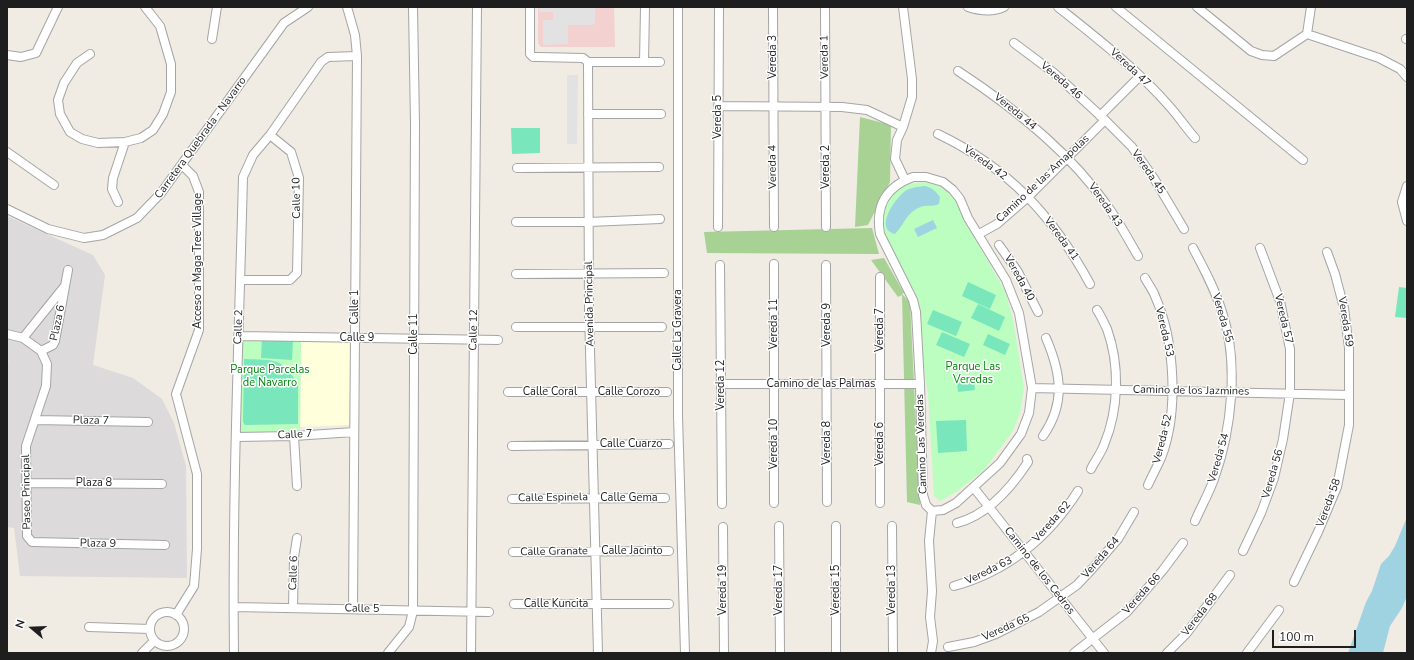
<!DOCTYPE html>
<html>
<head>
<meta charset="utf-8">
<style>
	body { margin:0 }
	#map { position:relative; width:1414px; height:660px; overflow:hidden; background:#f0ebe3; font-family:"Nunito Sans",sans-serif }
	canvas { display:block }
	.frame { position:absolute; inset:0; border:8px solid #1e1e1e; pointer-events:none }
	.north { position:absolute; left:12px; top:608px; width:40px; height:40px; -webkit-text-stroke:3px #fff; paint-order:stroke; rotate:289deg; font-size:11px; font-weight:700; line-height:16px; text-align:center; color:#1e1e1e }
	.north::after { content:''; display:block; margin:auto; width:14px; height:18px; background:#1e1e1e; clip-path:polygon(50% 0,100% 100%,50% 72%,0 100%) }
	.scale { position:absolute; left:1272px; top:630px; width:84px; height:18px; box-sizing:border-box; border:2px solid #1e1e1e; border-top:0; padding-left:5px; font-size:12px; line-height:14px; white-space:nowrap; color:#1e1e1e; -webkit-text-stroke:3px #fff; paint-order:stroke }
</style>
</head>
<body>
<div id="map">
<canvas width="1414" height="660"></canvas>
<div class="frame"></div>
<div class="north">N</div>
<div class="scale">100 m</div>
</div>
<script>
const ctx = document.querySelector('canvas').getContext('2d');
ctx.lineJoin = 'round';
function paint(path, color) { ctx.fillStyle = color; ctx.fill(path, 'evenodd'); }
function stroke(path, color, width, dash) { ctx.strokeStyle = color; ctx.lineWidth = width; ctx.lineCap = dash ? 'butt' : 'round'; ctx.setLineDash(dash || []); ctx.stroke(path); }
function write(font, color, halo, rows, align = 'center') {
  ctx.font = font + ' "Nunito Sans",sans-serif'; ctx.lineWidth = 3; ctx.setLineDash([]); ctx.textBaseline = 'middle'; ctx.strokeStyle = halo; ctx.fillStyle = color; for (const [text, x, y, turn = 0] of rows) {
    ctx.save(); ctx.translate(x, y); ctx.rotate((+turn || 0) * Math.PI / 180); ctx.textAlign = isNaN(turn) ? turn : align; if (halo) ctx.strokeText(text, 0, 0); ctx.fillText(text, 0, 0); ctx.restore();
  }
}
const residential = new Path2D(`
	M7,216L93,255L105,275L93,365L133,378L162,399L174,423L186,466L187,578L20,576L14,528L7,527V364L9,361L7,360Z`);
const commercial = new Path2D(`
	M538,7H614L615,47H541L538,43Z`);
const education = new Path2D(`
	M301,342H351L349,425L300,427Z`);
const forest = new Path2D(`
	M860,117L891,125L890,182L868,225L855,227Z
	M872,228L879,254L707,253L704,232Z
	M884,258L904,293L902,294L910,302L920,505L907,502L902,295L898,297L871,260Z`);
const park = new Path2D(`
	M925,182L939,186L952,196L958,202L969,228L1005,291L1013,319L1024,388L1020,413L1013,431L984,470L956,492L940,501L934,496L928,393C924,373 923,353 922,332C921,324 921,316 920,308C914,273 866,237 887,202C897,186 907,184 925,182Z
	M243,340H301L300,432L240,434L238,431L242,341Z`);
const pitch = new Path2D(`
	M511,128H540V153L512,154Z
	M968,282L996,295L990,309L962,296Z
	M1399,287L1407,288V318L1395,317Z
	M978,304L1005,317L999,331L971,318Z
	M933,310L962,322L956,336L927,324Z
	M942,332L970,344L964,357L936,345Z
	M988,334L1010,344L1005,355L983,345Z
	M262,340L293,341L292,360L261,358Z
	M244,359C255,360 271,358 281,364C288,369 293,377 298,383V424L245,425L243,422Z
	M974,380L975,390L958,392L957,382Z
	M966,420L967,451L938,453L936,421Z`);
const parking = new Path2D(`
	M539,7H595V22L593,25H568V44L543,45V20H553V12H539Z
	M567,75H578L577,144H567Z`);
const water = new Path2D(`
	M925,186C932,188 936,191 940,197L939,204C931,207 929,205 924,206C907,210 905,224 895,234C874,229 894,200 904,192C910,187 918,187 925,186Z
	M933,220L937,228L918,237L914,229Z
	M1407,517V596L1402,608L1390,626L1383,653H1348L1366,602L1372,591L1381,564L1389,556L1395,546Z`);
const minor = new Path2D(`
	M347,7L355,35L357,56L353,609
	M530,7V54L533,57H538L583,58L588,62L589,312L598,653
	M678,7V416L685,653
	M773,7L774,227
	M825,7L826,227
	M903,7L912,79V97L903,127L897,140L895,159L905,180
	M968,7C980,11 992,13 1004,7
	M1058,7C1097,38 1137,69 1170,107C1179,117 1186,128 1195,138
	M1116,7L1303,160
	M1197,7L1251,51L1262,55L1274,56L1307,34
	M1307,34L1379,58L1400,69L1407,77
	M1307,34L1311,7
	M212,39L217,7
	M1406,39H1407
	M1014,43L1054,73L1105,120L1132,147L1155,180L1184,229
	M90,54L77,63L64,83L58,100L60,114L70,132L82,139L98,143L125,142L141,138L153,130L163,114L171,92V64L160,26L145,7
	M7,55L21,57L36,53L58,7
	M588,62H660
	M644,62L645,7
	M958,71C1013,107 1068,150 1106,204C1118,220 1128,239 1138,256
	M718,106L842,107L867,110L903,127
	M588,114H661
	M1100,116L1140,76
	M938,134C1009,168 1053,216 1090,284
	M7,152L54,185
	M517,168L659,167
	M913,177H926L943,182L953,190L960,199L968,218L1006,280L1019,313L1032,388L1029,413L1021,434L1000,463L956,503L943,510L932,511L926,505L923,495L920,384L916,312L913,300L880,234C875,205 886,187 913,177Z
	M1407,186L1402,202L1407,221
	M118,202L112,189L113,178L125,142
	M7,209L48,229L84,238L103,235L137,218L161,193L284,23L308,7
	M516,222H589L660,219
	M718,227L719,7
	M979,234L997,224L1028,197L1105,120
	M999,245L1018,272L1038,312
	M1193,248C1204,269 1215,289 1222,312C1239,361 1232,430 1214,479C1209,493 1201,507 1195,521
	M774,264V503
	M720,265L722,504
	M826,265L827,502
	M516,274L664,273
	M1145,278C1148,284 1153,290 1155,296C1175,341 1179,412 1161,458C1157,467 1152,476 1148,485
	M240,280H290L297,273L299,178L291,152L270,135
	M516,327H662
	M7,334L23,338L41,351L47,364L46,386L26,446L27,536L32,542L165,545
	M239,336L498,340
	M23,338L64,287
	M41,351L53,345L55,341L68,270
	M721,384H920
	M1032,388L1349,395
	M508,392H667
	M35,420L148,422
	M294,436L297,486
	M1043,436C1066,403 1061,373 1046,338
	M236,437L294,436L354,432
	M512,446L669,444
	M1091,469C1095,461 1101,453 1104,445C1119,409 1120,365 1107,329C1104,323 1101,316 1097,310
	M26,483L162,484
	M974,488L1104,653
	M512,499L665,498
	M880,503V277
	M957,523C988,515 1011,488 1028,462L1027,459
	M779,526L780,653
	M836,526V653
	M892,526L893,653
	M723,527L724,653
	M1243,551L1261,513L1274,478L1283,439L1290,393V349L1280,301L1260,248
	M513,552L669,551
	M1294,582L1318,532L1337,487L1349,425V348L1344,308L1335,274L1327,252
	M954,586C1008,571 1048,538 1078,491
	M514,604H669
	M234,607L489,612
	M293,608L294,557L297,538
	M150 629a17 17 0 1 1 34 0a17 17 0 1 1-34 0Z
	M176,615L194,586L197,549V474L176,394L199,330V192L193,176L182,165
	M89,627L150,629
	M948,647L974,642L996,634L1039,612L1077,585L1092,569L1118,539L1134,512
	M142,653L154,641
	M234,653C232,494 239,336 243,177L253,155L270,135L321,62L328,57L357,56
	M388,653L409,627L413,611L415,124L413,7
	M471,653L477,7
	M931,653L933,641L930,617L932,591L929,541L932,511
	M1074,653L1127,612L1163,570L1183,543
	M1167,653L1186,634L1230,575
	M1247,653L1279,610`);
const streetNames = [
	["Vereda 3",773,57,-90],
	["Vereda 1",825,57,-91],
	["Vereda 47",1130,68,43],
	["Vereda 46",1061,81,41],
	["Vereda 44",1015,112,39],
	["Vereda 5",718,117,-90],
	["Carretera Quebrada - Navarro",201,138,-54],
	["Vereda 42",985,163,36],
	["Vereda 4",773,167,-91],
	["Vereda 2",826,167,-90],
	["Vereda 45",1148,172,56],
	["Camino de las Amapolas",1043,179,-43],
	["Calle 10",297,198,-91],
	["Vereda 43",1105,205,55],
	["Vereda 41",1061,239,54],
	["Acceso a Maga Tree Village",198,261,-90],
	["Vereda 40",1019,278,61],
	["Avenida Principal",590,304,-91],
	["Calle 1",355,307,-90],
	["Vereda 55",1222,318,74],
	["Vereda 57",1283,319,77],
	["Vereda 59",1345,322,81],
	["Plaza 6",58,323,-78],
	["Vereda 11",774,324,-90],
	["Vereda 9",827,325,-90],
	["Calle 2",239,327,-88],
	["Calle 12",474,330,-89],
	["Calle La Gravera",678,330,-90],
	["Vereda 7",880,330,-90],
	["Vereda 53",1164,332,77],
	["Calle 11",414,334,-90],
	["Calle 9",357,338],
	["Camino de las Palmas",821,384],
	["Vereda 12",721,385,-90],
	["Camino de los Jazmines",1191,391,1],
	["Calle Coral",550,392],
	["Calle Corozo",629,392],
	["Plaza 7",91,421,1],
	["Calle 7",295,435,-3],
	["Vereda 52",1163,439,-76],
	["Vereda 8",827,443,-90],
	["Calle Cuarzo",631,444],
	["Vereda 10",774,444,-90],
	["Vereda 6",880,444,-90],
	["Camino Las Veredas",922,444,-92],
	["Vereda 54",1219,458,-74],
	["Vereda 56",1273,474,-74],
	["Plaza 8",94,483],
	["Paseo Principal",27,492,-91],
	["Calle Espinela",553,498,-1],
	["Calle Gema",629,498],
	["Vereda 58",1329,503,-70],
	["Vereda 62",1052,522,-48],
	["Plaza 9",98,544,1],
	["Calle Jacinto",632,551],
	["Calle Granate",554,552,-1],
	["Vereda 64",1101,558,-49],
	["Vereda 63",989,571,-26],
	["Camino de los Cedros",1039,571,52],
	["Calle 6",294,573,-88],
	["Vereda 19",723,590,-90],
	["Vereda 17",779,590,-90],
	["Vereda 15",836,590,-90],
	["Vereda 13",892,590,-90],
	["Vereda 66",1142,594,-48],
	["Calle Kuncita",556,604],
	["Calle 5",362,609,1],
	["Vereda 68",1200,615,-52],
	["Vereda 65",1006,628,-24]
];
const parkNames = [
	["Parque Las",973,367],
	["Veredas",973,380],
	["Parque Parcelas",270,370],
	["de Navarro",270,383]
];
paint(residential, '#dcdada');
paint(commercial, '#f2d1d0');
paint(education, '#ffffdc');
paint(forest, '#a7d294');
paint(park, '#bbfec0');
paint(pitch, '#79e6bb');
paint(parking, '#e2e2e2');
paint(water, '#9fd3e1');
stroke(minor, '#a5a5a5', 10);
stroke(minor, '#fff', 8);
write('11px', '#1e1e1e', '#fff', streetNames);
write('11px', '#02850c', '#fff', parkNames);
</script>
</body>
</html>
